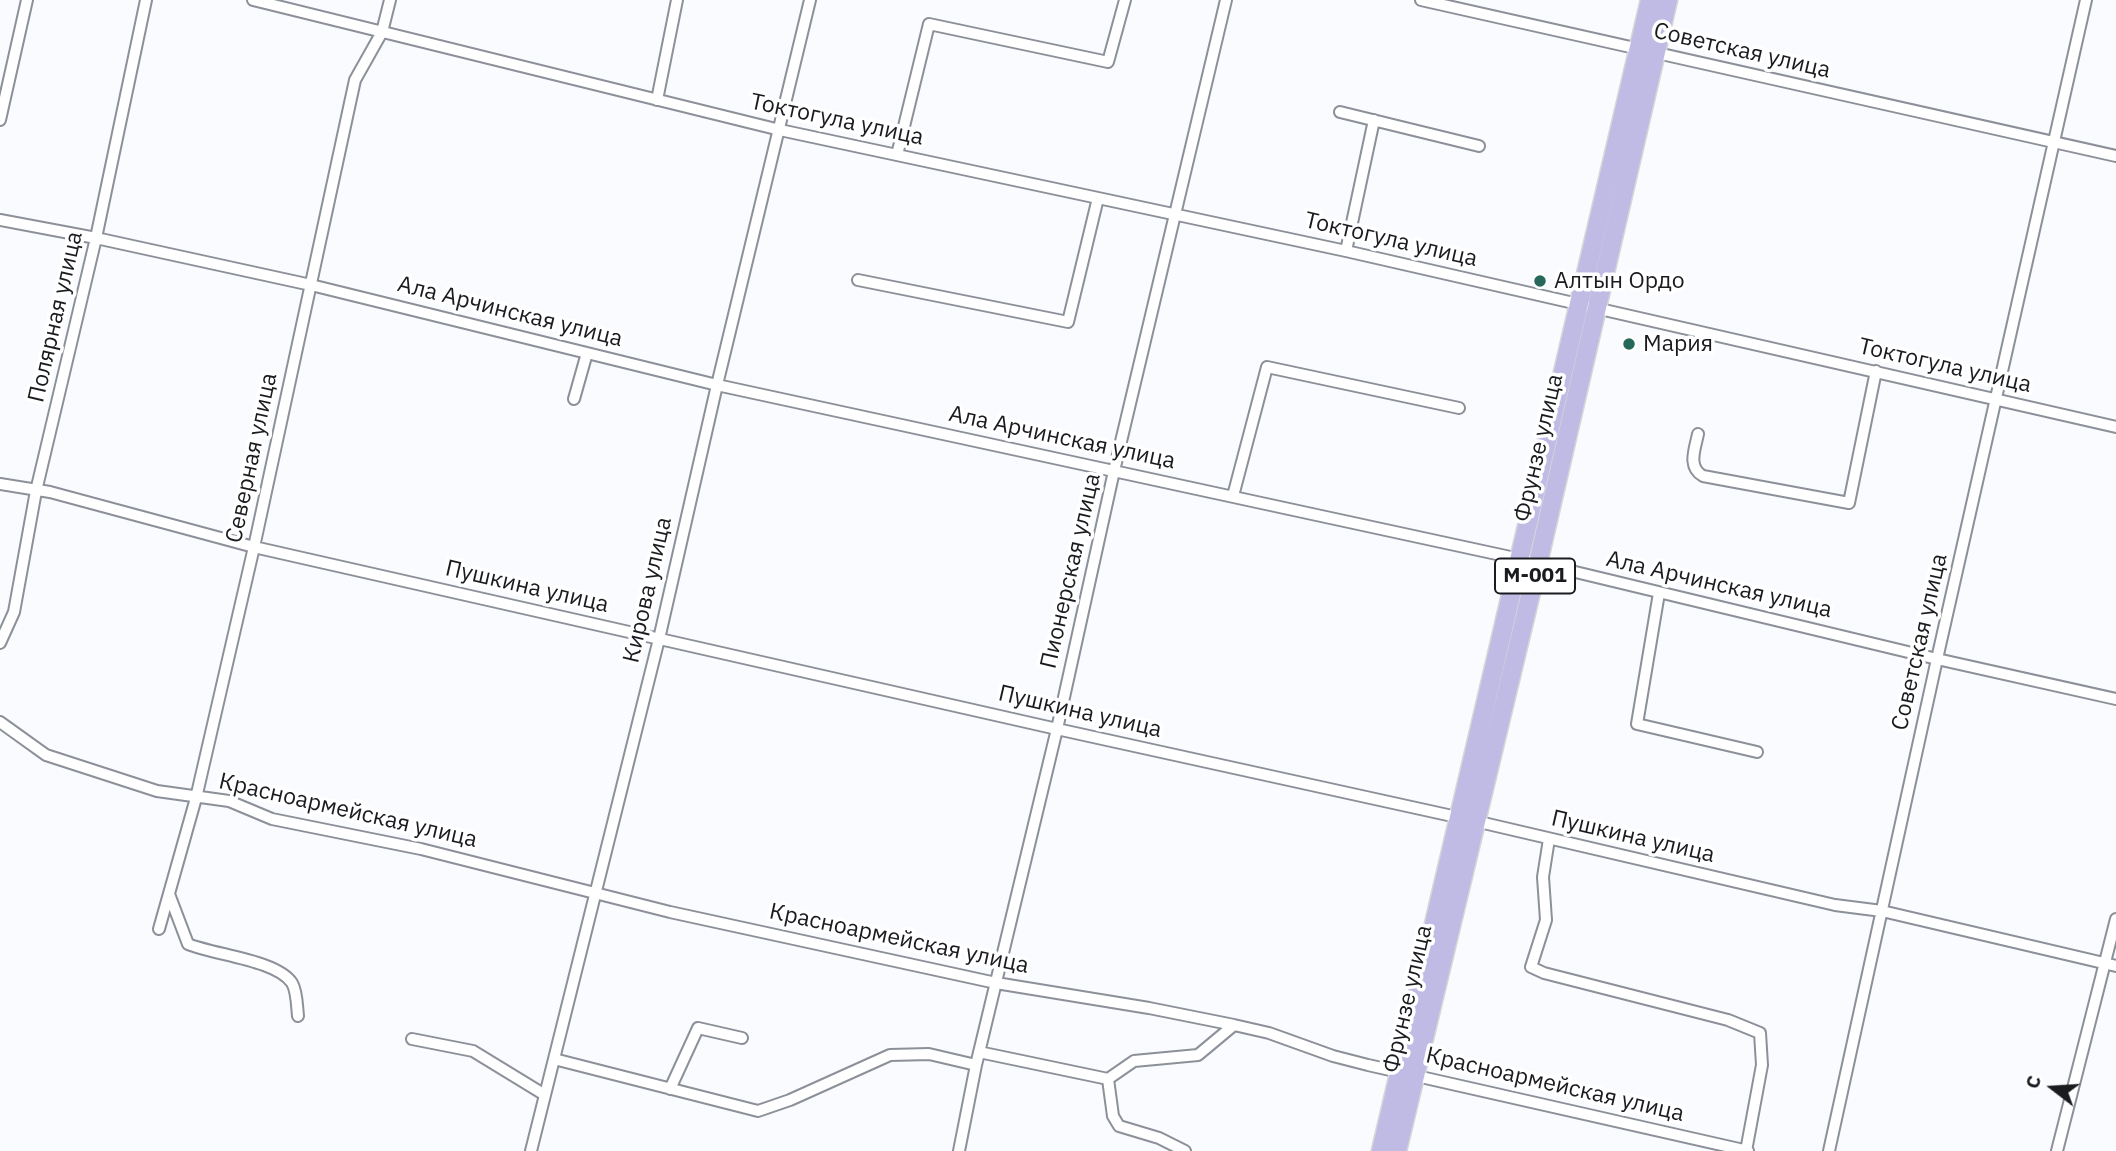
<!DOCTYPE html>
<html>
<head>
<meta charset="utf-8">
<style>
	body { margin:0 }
	#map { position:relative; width:2116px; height:1151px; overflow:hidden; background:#f9fbff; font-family:"IBM Plex Sans",sans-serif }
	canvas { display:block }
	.north { position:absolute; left:2018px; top:1053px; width:70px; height:70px; -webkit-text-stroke:5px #fff; paint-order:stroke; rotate:287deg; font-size:19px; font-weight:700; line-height:28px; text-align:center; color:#1a1b1f }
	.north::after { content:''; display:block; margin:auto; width:24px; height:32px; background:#1a1b1f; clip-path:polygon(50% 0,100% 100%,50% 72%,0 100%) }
</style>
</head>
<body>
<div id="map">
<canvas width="2116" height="1151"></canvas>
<div class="north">С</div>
</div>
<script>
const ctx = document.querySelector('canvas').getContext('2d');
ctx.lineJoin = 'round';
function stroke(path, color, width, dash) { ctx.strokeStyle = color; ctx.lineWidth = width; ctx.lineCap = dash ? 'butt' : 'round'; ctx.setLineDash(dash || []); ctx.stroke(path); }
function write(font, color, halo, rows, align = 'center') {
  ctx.font = font + ' "IBM Plex Sans",sans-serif'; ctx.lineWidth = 7; ctx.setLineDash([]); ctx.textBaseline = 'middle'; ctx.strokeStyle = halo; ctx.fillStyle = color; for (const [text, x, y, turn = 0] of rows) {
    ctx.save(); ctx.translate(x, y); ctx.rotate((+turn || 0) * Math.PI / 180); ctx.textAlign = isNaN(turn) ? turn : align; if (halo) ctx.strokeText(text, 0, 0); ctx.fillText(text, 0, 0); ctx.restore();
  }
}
const minor = new Path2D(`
	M253,0L780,130L1346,251L2116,427
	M1421,0L2116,156
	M657,100L677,0
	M1340,112L1479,146
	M0,120L27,0
	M897,155L929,24L1108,62L1125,0
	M0,220L96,238L311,285L717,385L1538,563L1937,659L2116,699
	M1346,251L1374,120
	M858,280L1068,322L1098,198
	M574,399L587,353
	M1698,434C1695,449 1687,467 1703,476L1849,503L1876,371
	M0,484L50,492L254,547L1057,729L1475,821L1835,905L1882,911L2116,966
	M1233,496L1267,367L1459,408
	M1659,593L1637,724L1757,752
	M0,643L14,612L36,491L96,238L146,0
	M0,722L46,755L157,791L229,801L272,819L421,849L670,912L996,983L1149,1008L1234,1025L1269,1033L1333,1056L1368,1065L1748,1151
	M1549,839L1543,877L1546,920L1531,967L1544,973L1728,1020L1760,1033L1762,1065L1746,1151
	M169,894L188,944C214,955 277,960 292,983C297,991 297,1007 298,1016
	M159,929L196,798L254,547L355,80L382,32L390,0
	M412,1039L473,1051L545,1095
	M979,1052L1108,1079L1134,1061L1198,1055L1234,1025
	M554,1059L758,1111L790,1100L890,1055L929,1054L976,1065
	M1108,1079L1113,1116L1119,1126L1159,1138L1185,1151
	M670,1089L698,1028L742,1038
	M531,1151L659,639L717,385L810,0
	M959,1151L976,1065L1057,729L1114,471L1226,0
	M1829,1151L1937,659L2086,0
	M2057,1151L2116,919`);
const primary = new Path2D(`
	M1381,1151L1650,0
	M1397,1151L1538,563L1668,0`);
const markers = [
	[1540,281,7,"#26695a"],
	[1629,344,7,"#26695a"]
];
const shields = [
	[1535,576,80]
];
const shieldNames = [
	["M-001",1535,576]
];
const streetNames = [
	["Советская улица",1742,51,13],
	["Токтогула улица",837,120,12],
	["Токтогула улица",1391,240,13],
	["Ала Арчинская улица",510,312,14],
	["Полярная улица",56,317,-77],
	["Токтогула улица",1945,366,13],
	["Ала Арчинская улица",1062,438,12],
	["Фрунзе улица",1539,448,-77],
	["Северная улица",252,458,-78],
	["Пионерская улица",1071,571,-77],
	["Ала Арчинская улица",1719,585,13],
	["Пушкина улица",527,587,13],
	["Кирова улица",648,590,-77],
	["Советская улица",1920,642,-77],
	["Пушкина улица",1080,712,13],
	["Красноармейская улица",348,811,13],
	["Пушкина улица",1633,837,13],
	["Красноармейская улица",899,939,12],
	["Фрунзе улица",1408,999,-77],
	["Красноармейская улица",1555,1085,13]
];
const poiNames = [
	["Алтын Ордо",1554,281],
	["Мария",1643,344]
];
stroke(minor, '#8c9099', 14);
stroke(primary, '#d6d6d7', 21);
stroke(minor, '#fff', 10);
stroke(primary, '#c0bbe5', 18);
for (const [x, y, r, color] of markers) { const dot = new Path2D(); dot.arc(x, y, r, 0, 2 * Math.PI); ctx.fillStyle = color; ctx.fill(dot); stroke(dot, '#fff', 2.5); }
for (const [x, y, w] of shields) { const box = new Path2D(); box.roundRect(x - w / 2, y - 17.5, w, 35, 5); ctx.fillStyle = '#fff'; ctx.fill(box); stroke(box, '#1a1b1f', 2); }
write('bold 21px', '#1a1b1f', null, shieldNames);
write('23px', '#1a1b1f', '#fff', streetNames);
write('23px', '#1a1b1f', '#fff', poiNames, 'left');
</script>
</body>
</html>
